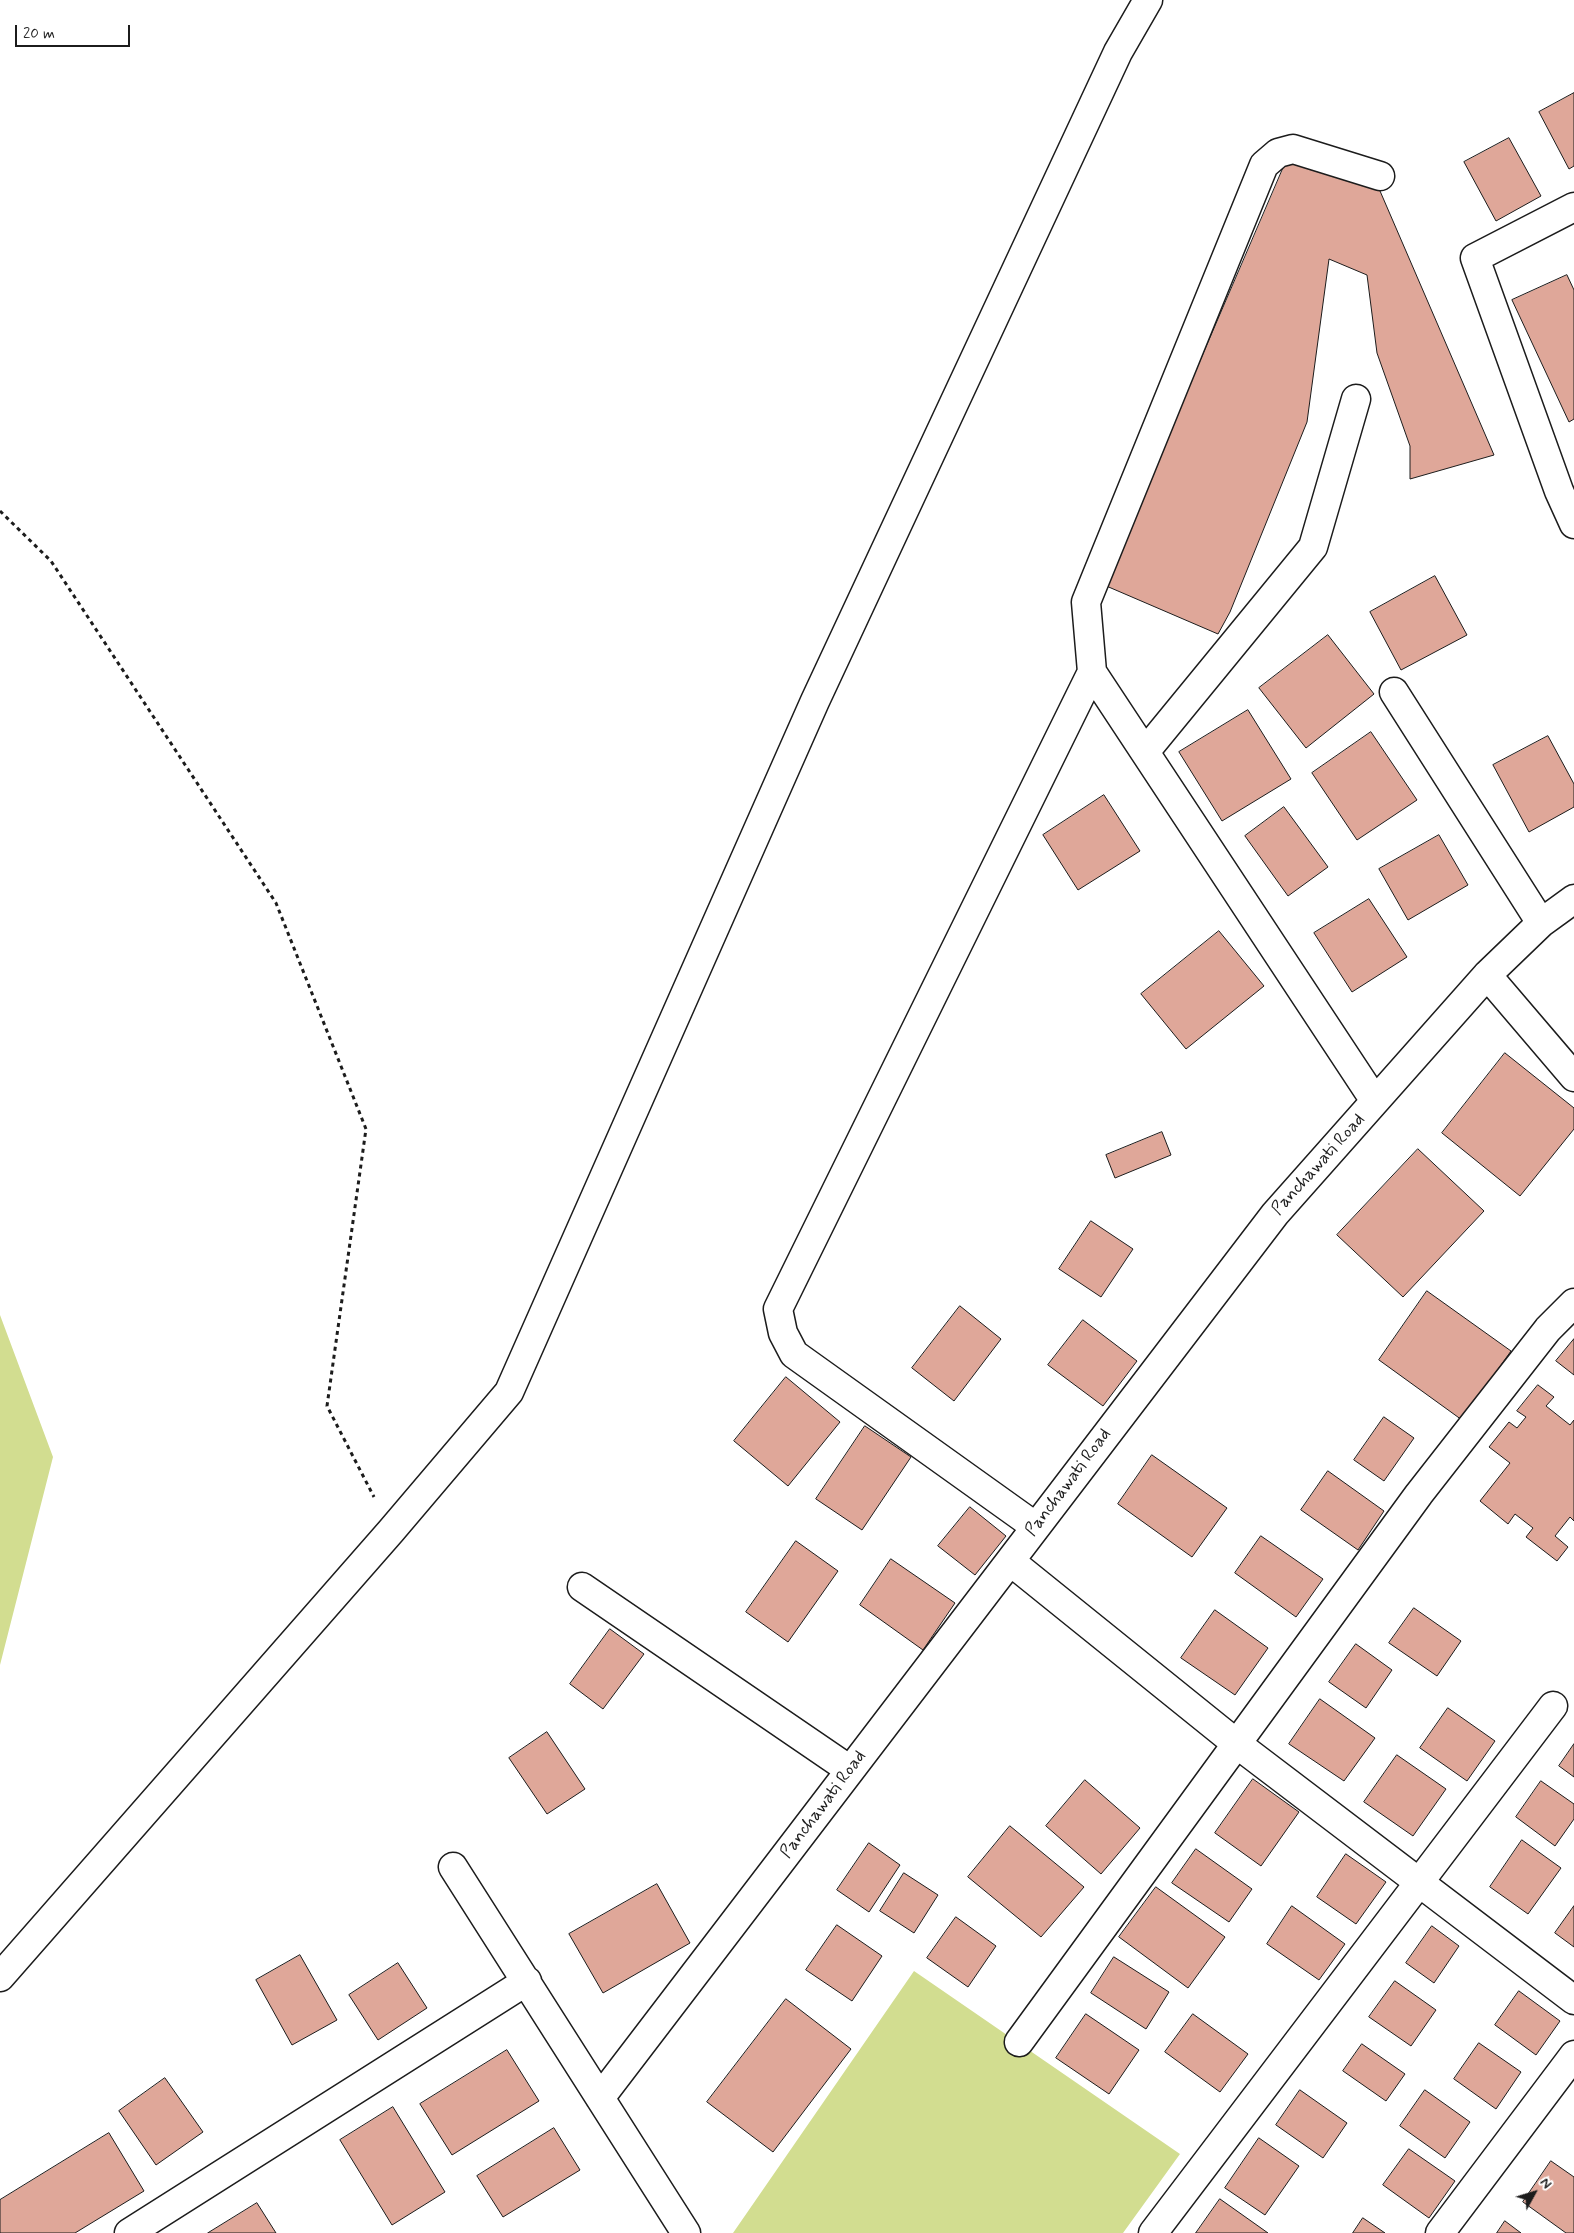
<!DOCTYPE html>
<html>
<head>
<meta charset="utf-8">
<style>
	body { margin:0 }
	#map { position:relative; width:1574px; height:2233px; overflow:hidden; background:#fff; font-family:Mynerve,sans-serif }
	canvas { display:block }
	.north { position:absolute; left:1509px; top:2168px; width:50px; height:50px; -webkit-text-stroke:4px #fff; paint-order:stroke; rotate:51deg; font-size:14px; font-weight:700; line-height:20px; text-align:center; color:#1c1c1c }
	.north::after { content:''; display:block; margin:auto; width:18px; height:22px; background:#1c1c1c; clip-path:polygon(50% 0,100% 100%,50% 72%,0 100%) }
	.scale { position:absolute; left:15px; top:25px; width:115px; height:22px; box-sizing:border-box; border:2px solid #1c1c1c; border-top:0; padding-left:6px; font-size:15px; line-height:18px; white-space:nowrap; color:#1c1c1c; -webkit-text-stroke:4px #fff; paint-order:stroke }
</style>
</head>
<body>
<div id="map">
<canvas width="1574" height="2233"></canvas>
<div class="north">N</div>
<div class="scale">20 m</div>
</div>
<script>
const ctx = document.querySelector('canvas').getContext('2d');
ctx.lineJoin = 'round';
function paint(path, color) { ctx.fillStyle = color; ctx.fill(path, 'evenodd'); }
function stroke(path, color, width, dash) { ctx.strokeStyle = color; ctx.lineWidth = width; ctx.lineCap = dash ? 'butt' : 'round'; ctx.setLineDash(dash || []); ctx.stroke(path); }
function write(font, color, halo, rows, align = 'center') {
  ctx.font = font + ' Mynerve,sans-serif'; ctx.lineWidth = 5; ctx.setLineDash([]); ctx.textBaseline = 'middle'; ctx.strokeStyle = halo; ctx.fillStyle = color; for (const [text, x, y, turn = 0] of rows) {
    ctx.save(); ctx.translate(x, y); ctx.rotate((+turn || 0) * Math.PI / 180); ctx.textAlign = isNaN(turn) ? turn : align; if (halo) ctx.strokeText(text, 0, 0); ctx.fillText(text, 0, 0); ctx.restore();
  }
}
const green = new Path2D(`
	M0,1315L53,1457L0,1665Z
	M914,1971L1180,2154L1123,2233H733Z`);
const building = new Path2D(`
	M1574,93V166L1569,169L1539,112Z
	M1509,138L1541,196L1496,221L1464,162Z
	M1288,157L1377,184L1494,455L1410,479V446L1377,353L1367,275L1329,259L1307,422L1230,612L1218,634L1104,585Z
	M1567,275L1574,290V419L1569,422L1512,300Z
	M1435,576L1467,635L1401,670L1370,612Z
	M1328,635L1374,694L1306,748L1259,688Z
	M1248,710L1291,779L1222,821L1179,752Z
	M1371,732L1417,800L1357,840L1312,773Z
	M1548,736L1574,784V807L1529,832L1493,765Z
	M1104,795L1140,851L1078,890L1043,835Z
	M1284,807L1328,867L1288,896L1245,836Z
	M1439,835L1468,885L1408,920L1379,869Z
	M1369,899L1407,957L1352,992L1314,933Z
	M1219,931L1264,986L1186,1049L1141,994Z
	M1505,1053L1574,1108V1129L1520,1196L1442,1133Z
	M1162,1132L1171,1155L1115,1178L1106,1155Z
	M1418,1149L1484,1211L1403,1297L1337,1235Z
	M1091,1221L1133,1249L1101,1297L1059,1269Z
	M1427,1291L1511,1351L1462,1420L1379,1360Z
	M960,1306L1001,1339L954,1401L912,1368Z
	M1083,1320L1137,1361L1103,1406L1048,1365Z
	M1574,1339V1375L1556,1361Z
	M786,1377L840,1422L788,1486L734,1441Z
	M1538,1385L1554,1397L1546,1406L1570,1425L1574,1420V1521L1570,1517L1555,1536L1568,1547L1557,1561L1526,1537L1533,1528L1515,1514L1508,1524L1480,1501L1510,1463L1489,1447L1509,1422L1517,1428L1526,1417L1517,1411Z
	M1384,1417L1414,1438L1384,1481L1354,1460Z
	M865,1426L911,1457L862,1530L816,1499Z
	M1152,1455L1227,1508L1192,1557L1118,1504Z
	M1328,1471L1384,1511L1358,1550L1301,1510Z
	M970,1507L1006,1536L975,1575L938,1546Z
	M1261,1536L1323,1579L1296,1617L1235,1573Z
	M796,1541L838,1571L788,1642L746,1612Z
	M891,1559L955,1603L923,1650L860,1605Z
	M1414,1608L1461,1641L1437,1676L1389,1643Z
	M1215,1610L1268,1648L1235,1695L1181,1658Z
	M610,1629L644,1654L603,1709L570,1684Z
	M1356,1644L1392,1670L1366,1708L1329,1682Z
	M1320,1699L1375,1738L1344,1781L1289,1744Z
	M1448,1708L1495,1741L1467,1781L1420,1748Z
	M547,1732L585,1789L547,1814L509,1758Z
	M1574,1744V1777L1559,1766Z
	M1397,1755L1446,1789L1413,1836L1364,1802Z
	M1253,1779L1299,1812L1261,1866L1215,1833Z
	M1085,1780L1140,1828L1101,1874L1046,1826Z
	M1541,1781L1574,1804V1819L1555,1846L1516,1817Z
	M1010,1826L1084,1887L1041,1937L968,1877Z
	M1522,1840L1561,1868L1528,1914L1490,1887Z
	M869,1843L900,1865L869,1912L837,1890Z
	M1196,1849L1252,1889L1229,1922L1172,1883Z
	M1346,1854L1386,1882L1356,1924L1317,1897Z
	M904,1873L938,1895L914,1933L880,1911Z
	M657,1884L690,1943L603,1993L569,1934Z
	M1156,1887L1225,1937L1188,1988L1119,1937Z
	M1292,1906L1345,1944L1319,1980L1267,1944Z
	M1574,1906V1947L1555,1933Z
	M956,1917L996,1946L968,1987L927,1958Z
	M837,1925L882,1956L852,2001L806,1970Z
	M1432,1926L1459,1946L1434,1983L1406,1963Z
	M300,1955L337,2020L292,2045L256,1980Z
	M1114,1957L1169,1992L1146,2029L1091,1993Z
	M398,1963L427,2008L378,2040L349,1995Z
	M1395,1981L1436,2010L1411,2046L1369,2017Z
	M1519,1991L1560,2021L1536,2055L1495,2025Z
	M786,1999L851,2049L773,2152L707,2102Z
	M1086,2014L1139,2050L1109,2094L1056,2058Z
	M1193,2014L1248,2054L1220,2092L1165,2052Z
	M1479,2043L1521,2072L1496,2109L1454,2079Z
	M1362,2044L1405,2074L1386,2101L1343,2071Z
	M507,2050L539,2101L452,2155L420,2104Z
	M165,2078L203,2132L156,2165L119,2111Z
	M1300,2090L1347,2123L1323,2158L1276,2125Z
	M1425,2090L1470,2122L1445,2158L1400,2126Z
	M393,2107L445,2192L392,2225L340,2140Z
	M554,2128L580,2170L503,2217L477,2176Z
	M109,2133L144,2191L75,2233H0V2200Z
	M1259,2138L1299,2166L1265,2215L1225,2188Z
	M1409,2149L1455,2181L1429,2218L1383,2185Z
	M1551,2161L1574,2177V2233H1566L1523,2202Z
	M1220,2199L1268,2233H1196Z
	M257,2203L276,2233H208Z
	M1363,2218L1385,2233H1353Z
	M1505,2221L1521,2233H1497Z`);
const path = new Path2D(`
	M0,511L51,561L276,903L366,1129L327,1406L374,1497`);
const minor = new Path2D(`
	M1574,207L1475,258L1559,491L1574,524
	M1394,692L1541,923
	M1145,752L1313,547L1356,399
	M1487,975L1574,1077
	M1375,1101L1092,672L1086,602L1264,165L1278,153L1293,149L1380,176
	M1036,1527L794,1354L783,1333L778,1309L1092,672
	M1010,1561L1237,1744L1574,2000
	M582,1587L850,1770
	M453,1867L686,2233
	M0,1977L391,1531L509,1392L815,701L1118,52L1148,0
	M1019,2042L1419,1494L1548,1329L1574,1303
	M600,2098L1275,1214L1487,975L1541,923L1574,899
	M129,2233L527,1981
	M1153,2233L1553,1706
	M1440,2233L1574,2055`);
const streetNames = [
	["Panchawati Road",1319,1165,-48],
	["Panchawati Road",1069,1483,-53],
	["Panchawati Road",824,1805,-53]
];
paint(green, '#d2dd90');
paint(building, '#dfa799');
stroke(building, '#1c1c1c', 1);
stroke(minor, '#1c1c1c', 31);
stroke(path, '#1c1c1c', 3, [4, 4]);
stroke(minor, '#fff', 28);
write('18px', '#1c1c1c', '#fff', streetNames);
</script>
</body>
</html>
